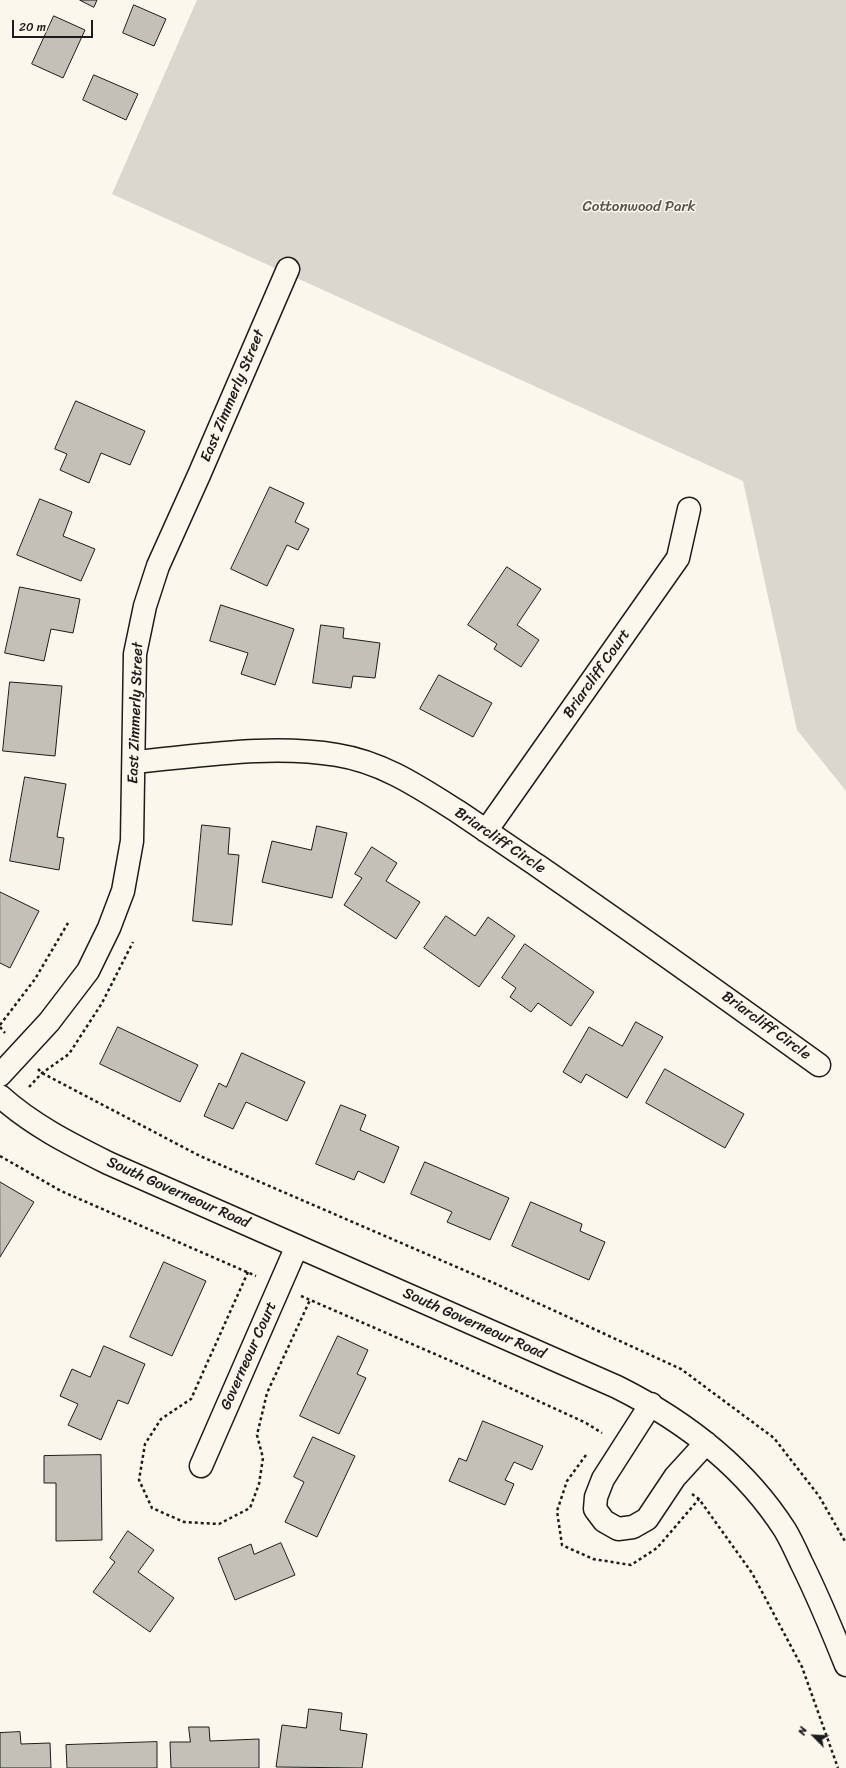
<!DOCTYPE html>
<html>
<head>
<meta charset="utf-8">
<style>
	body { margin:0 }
	#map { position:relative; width:846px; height:1768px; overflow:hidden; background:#fbf7ec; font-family:Sriracha,sans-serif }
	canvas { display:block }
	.north { position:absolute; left:794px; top:1716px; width:40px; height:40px; -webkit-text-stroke:3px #fbf7ec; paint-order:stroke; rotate:294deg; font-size:11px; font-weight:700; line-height:16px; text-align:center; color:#1c1c1c }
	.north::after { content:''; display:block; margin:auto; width:14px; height:18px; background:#1c1c1c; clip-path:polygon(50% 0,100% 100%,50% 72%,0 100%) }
	.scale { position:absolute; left:12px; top:20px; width:81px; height:18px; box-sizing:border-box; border:2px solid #1c1c1c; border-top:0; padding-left:5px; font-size:12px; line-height:14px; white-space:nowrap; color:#1c1c1c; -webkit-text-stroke:3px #fbf7ec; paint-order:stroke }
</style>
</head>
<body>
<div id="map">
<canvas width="846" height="1768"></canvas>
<div class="north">N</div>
<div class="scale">20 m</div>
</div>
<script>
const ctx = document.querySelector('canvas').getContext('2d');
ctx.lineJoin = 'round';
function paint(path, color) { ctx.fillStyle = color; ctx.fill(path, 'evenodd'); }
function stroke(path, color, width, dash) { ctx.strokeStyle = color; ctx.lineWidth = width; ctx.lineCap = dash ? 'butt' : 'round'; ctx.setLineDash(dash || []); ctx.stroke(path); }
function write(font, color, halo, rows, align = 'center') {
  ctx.font = font + ' Sriracha,sans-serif'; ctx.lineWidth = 3; ctx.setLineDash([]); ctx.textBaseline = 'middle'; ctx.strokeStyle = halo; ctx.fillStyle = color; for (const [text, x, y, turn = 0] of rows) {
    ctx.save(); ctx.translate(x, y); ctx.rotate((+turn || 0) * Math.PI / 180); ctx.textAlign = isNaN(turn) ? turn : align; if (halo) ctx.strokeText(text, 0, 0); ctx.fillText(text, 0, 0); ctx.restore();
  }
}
const green = new Path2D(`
	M197,0H846V791L797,730L743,481L112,194Z`);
const building = new Path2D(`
	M80,0H97L94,7Z
	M134,5L166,19L154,46L123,33Z
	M54,16L85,30L63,78L32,64Z
	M94,75L138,94L126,120L83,100Z
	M76,401L145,431L130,465L101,453L89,483L60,470L67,454L55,449Z
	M270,487L304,503L295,522L309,529L298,550L287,545L267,586L231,569Z
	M40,499L72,512L63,536L95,549L81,581L17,555Z
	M507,567L541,589L517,625L539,640L521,667L494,649L497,644L468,625Z
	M20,587L80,599L73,633L51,629L44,661L5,653Z
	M221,605L294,629L275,685L241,674L248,653L210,641Z
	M321,625L344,628L343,638L380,643L375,678L353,676L351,688L313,683Z
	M439,675L492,703L473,737L420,709Z
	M10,682L62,686L55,756L3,751Z
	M25,777L66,784L57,837L64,838L59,870L10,861Z
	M202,825L230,828L228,854L239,855L232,925L193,921Z
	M317,826L347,833L332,898L262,882L272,841L311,850Z
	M372,847L397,863L386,881L420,902L396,939L344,905L362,878L355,874Z
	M0,892L39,911L10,968L0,963Z
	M446,916L475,936L488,917L515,936L479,987L424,948Z
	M525,944L594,992L571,1026L538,1003L531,1012L510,997L516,988L502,978Z
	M636,1022L663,1037L627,1098L586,1074L581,1083L563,1072L589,1027L622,1046Z
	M118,1027L198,1065L180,1102L100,1064Z
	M242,1053L305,1082L287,1121L246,1102L233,1129L204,1116L219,1083L226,1087Z
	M665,1069L744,1114L725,1148L646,1103Z
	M341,1105L366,1115L360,1130L399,1147L384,1183L358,1171L354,1180L316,1164Z
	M425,1162L509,1198L490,1240L447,1222L452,1212L411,1194Z
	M0,1182L34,1202L0,1257Z
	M531,1202L582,1224L580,1231L605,1242L589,1280L512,1246Z
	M164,1262L206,1281L172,1356L130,1337Z
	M338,1336L368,1350L357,1374L366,1378L339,1434L300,1416Z
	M104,1346L145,1364L128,1404L118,1400L101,1440L68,1425L78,1404L60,1396L72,1369L90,1377Z
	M483,1421L543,1446L532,1470L514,1462L505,1480L514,1484L505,1505L449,1481L459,1458L466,1461Z
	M313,1437L355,1456L317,1537L285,1522L304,1482L294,1477Z
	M101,1455L102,1540L56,1541V1483H44V1456Z
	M128,1531L154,1550L138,1572L174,1598L150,1632L93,1592L115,1562L110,1558Z
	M281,1543L295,1575L235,1600L218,1558L251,1544L254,1554Z
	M309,1709L342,1713L340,1730L367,1734L362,1768L276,1767L282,1725L306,1728Z
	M189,1727H209L210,1741L259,1739V1768H171L170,1742H190Z
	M20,1732L21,1744L50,1743L51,1768H0V1733Z
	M157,1742V1768H67L66,1745Z`);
const path = new Path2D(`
	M0,1025L35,979L68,923
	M0,1027L5,1033
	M38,1069L42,1073L200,1156L496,1284L681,1369L774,1438L819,1496L846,1543
	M29,1087L42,1073L69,1054L102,1003L133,942
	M0,1156L61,1191L256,1276
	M248,1272L191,1399L161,1419L145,1444L139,1480L152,1508L184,1522L219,1524L250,1508L259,1484L263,1458L257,1435L267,1393L310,1300
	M301,1296L451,1361L586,1423L602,1433
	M586,1455L567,1481L557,1511L562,1545L593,1559L631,1565L657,1548L699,1499
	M692,1494L699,1499L752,1573L802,1667L838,1768`);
const street = new Path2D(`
	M134,762C201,756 270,744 337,755C382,762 419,787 457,811C484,829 511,848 538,866C632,931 726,998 819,1065
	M486,831L678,558L689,509
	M0,1075L49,1022L88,971L109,928L123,891L132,841L135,654L145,606L158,566L199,475L288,269
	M0,1096C32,1125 70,1144 108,1163L617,1387C683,1420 744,1466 785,1530C791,1540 796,1551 801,1562C818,1596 832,1630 846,1665
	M651,1404L603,1479L596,1497L595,1509L604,1521L618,1529L633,1527L647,1519L675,1477L706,1443
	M201,1466L297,1246`);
const parkNames = [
	["Cottonwood Park",639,207]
];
const streetNames = [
	["East Zimmerly Street",233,396,-67],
	["Briarcliff Court",597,674,-55],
	["East Zimmerly Street",136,713,-88],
	["Briarcliff Circle",500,841,34],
	["Briarcliff Circle",766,1026,36],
	["South Governeour Road",178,1193,24],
	["South Governeour Road",474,1324,24],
	["Governeour Court",249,1356,-66]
];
paint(green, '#dad7ce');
paint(building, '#c3c0b8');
stroke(building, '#1c1c1c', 1);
stroke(street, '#1c1c1c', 25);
stroke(path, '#1c1c1c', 2.5, [3, 3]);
stroke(street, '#fbf7ec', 22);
write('15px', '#555451', '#fbf7ec', parkNames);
write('15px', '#1c1c1c', '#fbf7ec', streetNames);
</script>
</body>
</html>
